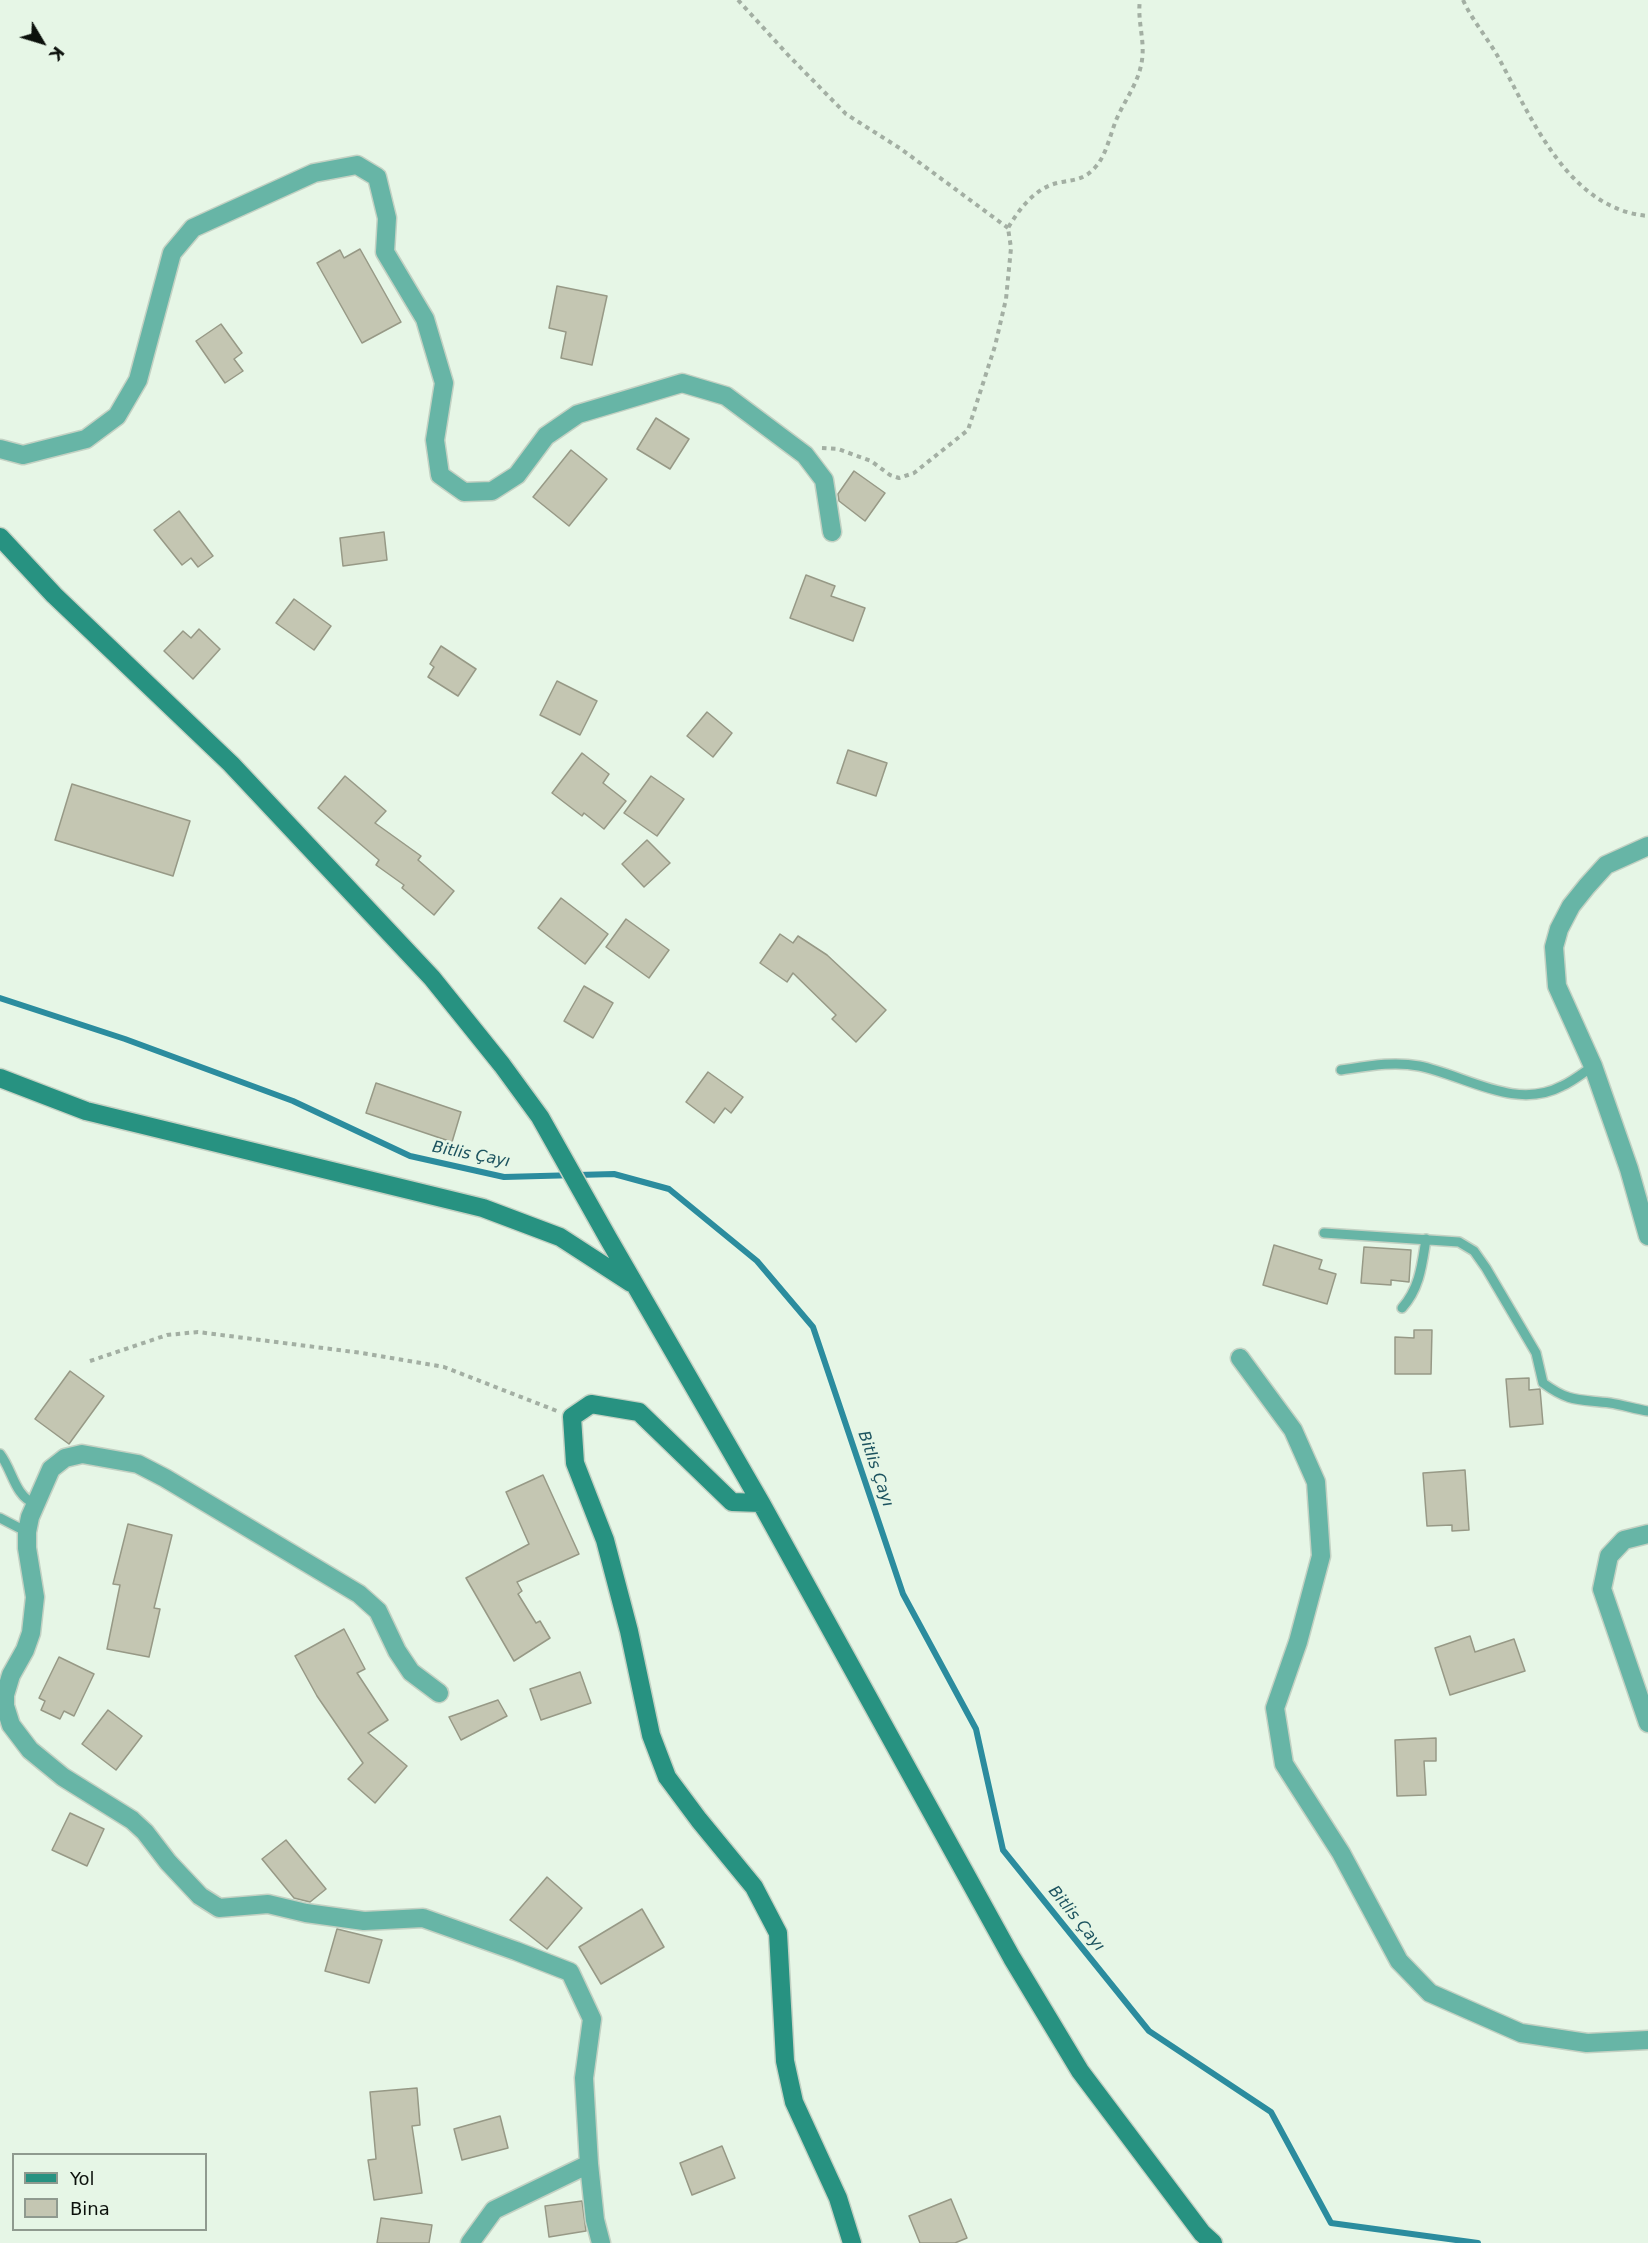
<!DOCTYPE html>
<html>
<head>
<meta charset="utf-8">
<style>
	body { margin:0 }
	#map { position:relative; width:1648px; height:2243px; overflow:hidden; background:#e6f6e6; font-family:"DejaVu Sans",sans-serif }
	canvas { display:block }
	.legend { position:absolute; left:12px; top:2153px; width:195px; height:78px; box-sizing:border-box; background:#e6f6e6; border:2px solid #8f9a8f; margin:0; padding:8px 10px; list-style:none; font-size:18px; color:#0c110c }
	.legend li { display:flex; align-items:center; gap:12px; height:30px }
	.legend b { width:30px; border:2px solid #8f9a8f }
	.north { position:absolute; left:12px; top:12px; width:60px; height:60px; -webkit-text-stroke:4px #e6f6e6; paint-order:stroke; rotate:128deg; font-size:16px; font-weight:700; line-height:24px; text-align:center; color:#0c110c }
	.north::after { content:''; display:block; margin:auto; width:21px; height:27px; background:#0c110c; clip-path:polygon(50% 0,100% 100%,50% 72%,0 100%) }
</style>
</head>
<body>
<div id="map">
<canvas width="1648" height="2243"></canvas>
<ul class="legend">
<li><b style="height:8px;background:#279281"></b>Yol</li>
<li><b style="height:16px;background:#c4c6b2"></b>Bina</li>
</ul>
<div class="north">K</div>
</div>
<script>
const ctx = document.querySelector('canvas').getContext('2d');
ctx.lineJoin = 'round';
function stroke(path, color, width, dash) { ctx.strokeStyle = color; ctx.lineWidth = width; ctx.lineCap = dash ? 'butt' : 'round'; ctx.setLineDash(dash || []); ctx.stroke(path); }
function paint(path, color) { ctx.fillStyle = color; ctx.fill(path, 'evenodd'); }
function write(font, color, halo, rows, align = 'center') {
  ctx.font = font + ' "DejaVu Sans",sans-serif'; ctx.lineWidth = 5; ctx.setLineDash([]); ctx.textBaseline = 'middle'; ctx.strokeStyle = halo; ctx.fillStyle = color; for (const [text, x, y, turn = 0] of rows) {
    ctx.save(); ctx.translate(x, y); ctx.rotate((+turn || 0) * Math.PI / 180); ctx.textAlign = isNaN(turn) ? turn : align; if (halo) ctx.strokeText(text, 0, 0); ctx.fillText(text, 0, 0); ctx.restore();
  }
}
const stream = new Path2D(`
	M0,998L125,1039L293,1101L410,1156L504,1177L614,1174L669,1189L757,1261L813,1327L903,1594L976,1729L1003,1850L1149,2031L1271,2112L1331,2223L1478,2243`);
const building = new Path2D(`
	M360,249L401,322L362,343L317,263L340,250L344,258Z
	M557,286L607,296L592,365L561,358L566,332L549,328Z
	M221,324L242,353L234,359L243,371L225,383L196,341Z
	M656,418L689,439L670,469L637,449Z
	M571,450L607,479L569,526L533,497Z
	M854,471L885,493L865,521L839,501L838,494Z
	M179,511L213,556L198,567L191,558L182,565L154,530Z
	M384,532L387,560L343,566L340,538Z
	M806,575L835,586L831,596L865,608L853,641L790,618Z
	M294,599L331,626L314,650L276,623Z
	M199,629L220,649L193,679L164,651L183,631L191,638Z
	M441,646L476,669L458,696L428,677L434,667L430,664Z
	M557,681L597,701L580,735L540,715Z
	M707,712L732,733L713,757L687,736Z
	M848,750L887,763L876,796L837,783Z
	M582,753L609,774L603,783L626,801L604,829L584,813L582,816L552,793Z
	M345,776L386,811L375,823L421,856L418,860L454,891L434,915L402,888L404,885L376,865L379,860L318,808Z
	M651,776L684,799L657,836L624,813Z
	M72,784L190,821L173,876L55,840Z
	M647,840L670,863L644,887L622,864Z
	M561,898L608,934L585,964L538,928Z
	M626,919L669,950L649,978L606,947Z
	M780,934L793,943L798,936L827,955L886,1010L856,1042L832,1019L836,1015L793,973L787,982L760,963Z
	M584,986L613,1003L593,1038L564,1021Z
	M708,1072L743,1097L731,1113L725,1108L714,1123L686,1102Z
	M376,1083L461,1112L452,1142L366,1113Z
	M1274,1245L1322,1260L1319,1269L1336,1274L1327,1304L1263,1285Z
	M1364,1247L1411,1250L1409,1282L1391,1280V1285L1361,1283Z
	M1414,1330H1432L1431,1374H1395V1337L1414,1338Z
	M70,1371L104,1396L69,1444L35,1419Z
	M1529,1378V1390L1540,1389L1543,1424L1510,1427L1506,1379Z
	M1465,1470L1469,1530L1452,1531V1525L1427,1526L1423,1473Z
	M543,1475L579,1554L517,1582L522,1591L518,1594L536,1623L540,1621L550,1638L514,1661L466,1578L529,1544L506,1492Z
	M128,1524L172,1535L154,1608L160,1609L149,1657L107,1649L120,1585L113,1584Z
	M344,1629L365,1669L357,1673L388,1720L368,1733L407,1766L375,1803L348,1779L363,1763L317,1696L295,1656Z
	M1470,1636L1475,1652L1514,1639L1525,1671L1450,1695L1435,1648Z
	M59,1657L94,1674L74,1716L64,1711L60,1719L41,1710L45,1701L39,1698Z
	M580,1672L591,1703L541,1720L530,1689Z
	M498,1700L507,1716L461,1740L449,1717Z
	M108,1710L142,1736L116,1770L82,1744Z
	M1436,1738V1761H1424L1426,1795L1397,1796L1395,1740Z
	M70,1813L104,1829L87,1866L52,1850Z
	M286,1840L326,1889L310,1902L294,1898L262,1859Z
	M547,1877L582,1908L547,1949L510,1920Z
	M642,1909L664,1947L601,1984L579,1947Z
	M337,1929L382,1940L369,1983L325,1971Z
	M417,2088L420,2125L412,2126L422,2193L374,2200L368,2160L376,2159L370,2092Z
	M500,2116L508,2148L462,2160L454,2129Z
	M722,2146L735,2178L692,2195L680,2163Z
	M951,2199L967,2238L955,2243H920L909,2216Z
	M582,2201L586,2231L549,2237L545,2206Z
	M381,2218L432,2225L429,2243H377Z`);
const path = new Path2D(`
	M738,0L789,56L846,114L901,149L1008,228
	M1463,0C1472,20 1486,36 1497,55C1531,116 1567,209 1648,216
	M822,448L838,449L871,461L890,475L899,478L914,473L968,430L995,346L1006,299L1011,248L1008,228C1020,208 1036,186 1062,182C1072,180 1079,180 1088,174C1092,171 1097,166 1100,161C1108,148 1111,132 1117,118C1126,98 1139,82 1142,60C1145,40 1137,20 1140,0
	M90,1361L167,1335L198,1332L362,1353L444,1367L557,1411`);
const lane = new Path2D(`
	M1341,1070C1368,1066 1393,1061 1419,1066C1465,1075 1515,1111 1562,1086C1573,1081 1583,1073 1593,1066
	M1324,1233L1459,1242L1474,1251L1486,1268L1536,1353L1543,1383C1570,1403 1579,1399 1610,1403C1623,1405 1635,1409 1648,1411
	M1402,1308C1420,1288 1422,1264 1426,1239
	M0,1454C13,1471 14,1495 35,1504
	M0,1518L27,1532`);
const street = new Path2D(`
	M0,449L23,455L86,439L117,416L138,380L172,253L193,228L314,173L357,165L377,177L387,218L385,252L425,319L444,383L435,440L440,475L464,492L492,491L517,475L546,436L578,414L682,383L726,396L805,455L824,480L832,532
	M1648,846L1606,865L1587,886L1571,906L1559,929L1554,947L1557,986L1593,1066L1629,1169L1648,1236
	M1240,1358L1293,1430L1316,1482L1321,1556L1298,1642L1275,1708L1284,1764L1341,1853L1399,1961L1430,1993L1521,2033L1587,2043L1648,2040
	M1648,1534L1624,1540L1609,1556L1602,1589L1648,1723
	M439,1693L411,1672L397,1651L378,1611L359,1594L165,1478L138,1464L82,1454L65,1458L51,1469L30,1517L27,1532V1548L35,1597L31,1633L25,1650L11,1675L5,1695V1706L11,1725L30,1750L63,1777L132,1820L145,1832L168,1862L200,1896L219,1908L268,1904L306,1913L364,1921L423,1918L516,1951L570,1972L592,2019L584,2078L589,2164L595,2220L601,2243
	M470,2243L494,2210L589,2164`);
const secondary = new Path2D(`
	M0,537L54,595L231,764L432,978L502,1065L540,1117L608,1238L761,1503L1012,1958L1080,2071L1202,2233L1213,2243
	M0,1078L86,1111L483,1208L560,1237L631,1283
	M761,1503L732,1502L639,1412L591,1404L572,1417L575,1463L605,1540L629,1631L651,1735L667,1777L699,1820L754,1887L778,1933L785,2061L794,2102L838,2198L852,2243`);
const waterNames = [
	["Bitlis Çayı",471,1155,11],
	["Bitlis Çayı",875,1469,71],
	["Bitlis Çayı",1076,1919,51]
];
stroke(stream, '#2b8c9e', 6);
paint(building, '#c4c6b2');
stroke(building, '#979986', 1.5);
stroke(lane, '#c3d1c3', 12);
stroke(street, '#c3d1c3', 21);
stroke(secondary, '#c3d1c3', 21);
stroke(path, '#a3afa3', 4, [4.5, 4.5]);
stroke(lane, '#67b5a6', 9);
stroke(street, '#67b5a6', 18);
stroke(secondary, '#279281', 18);
write('italic 16px', '#1c535f', '#e6f6e6', waterNames);
</script>
</body>
</html>
